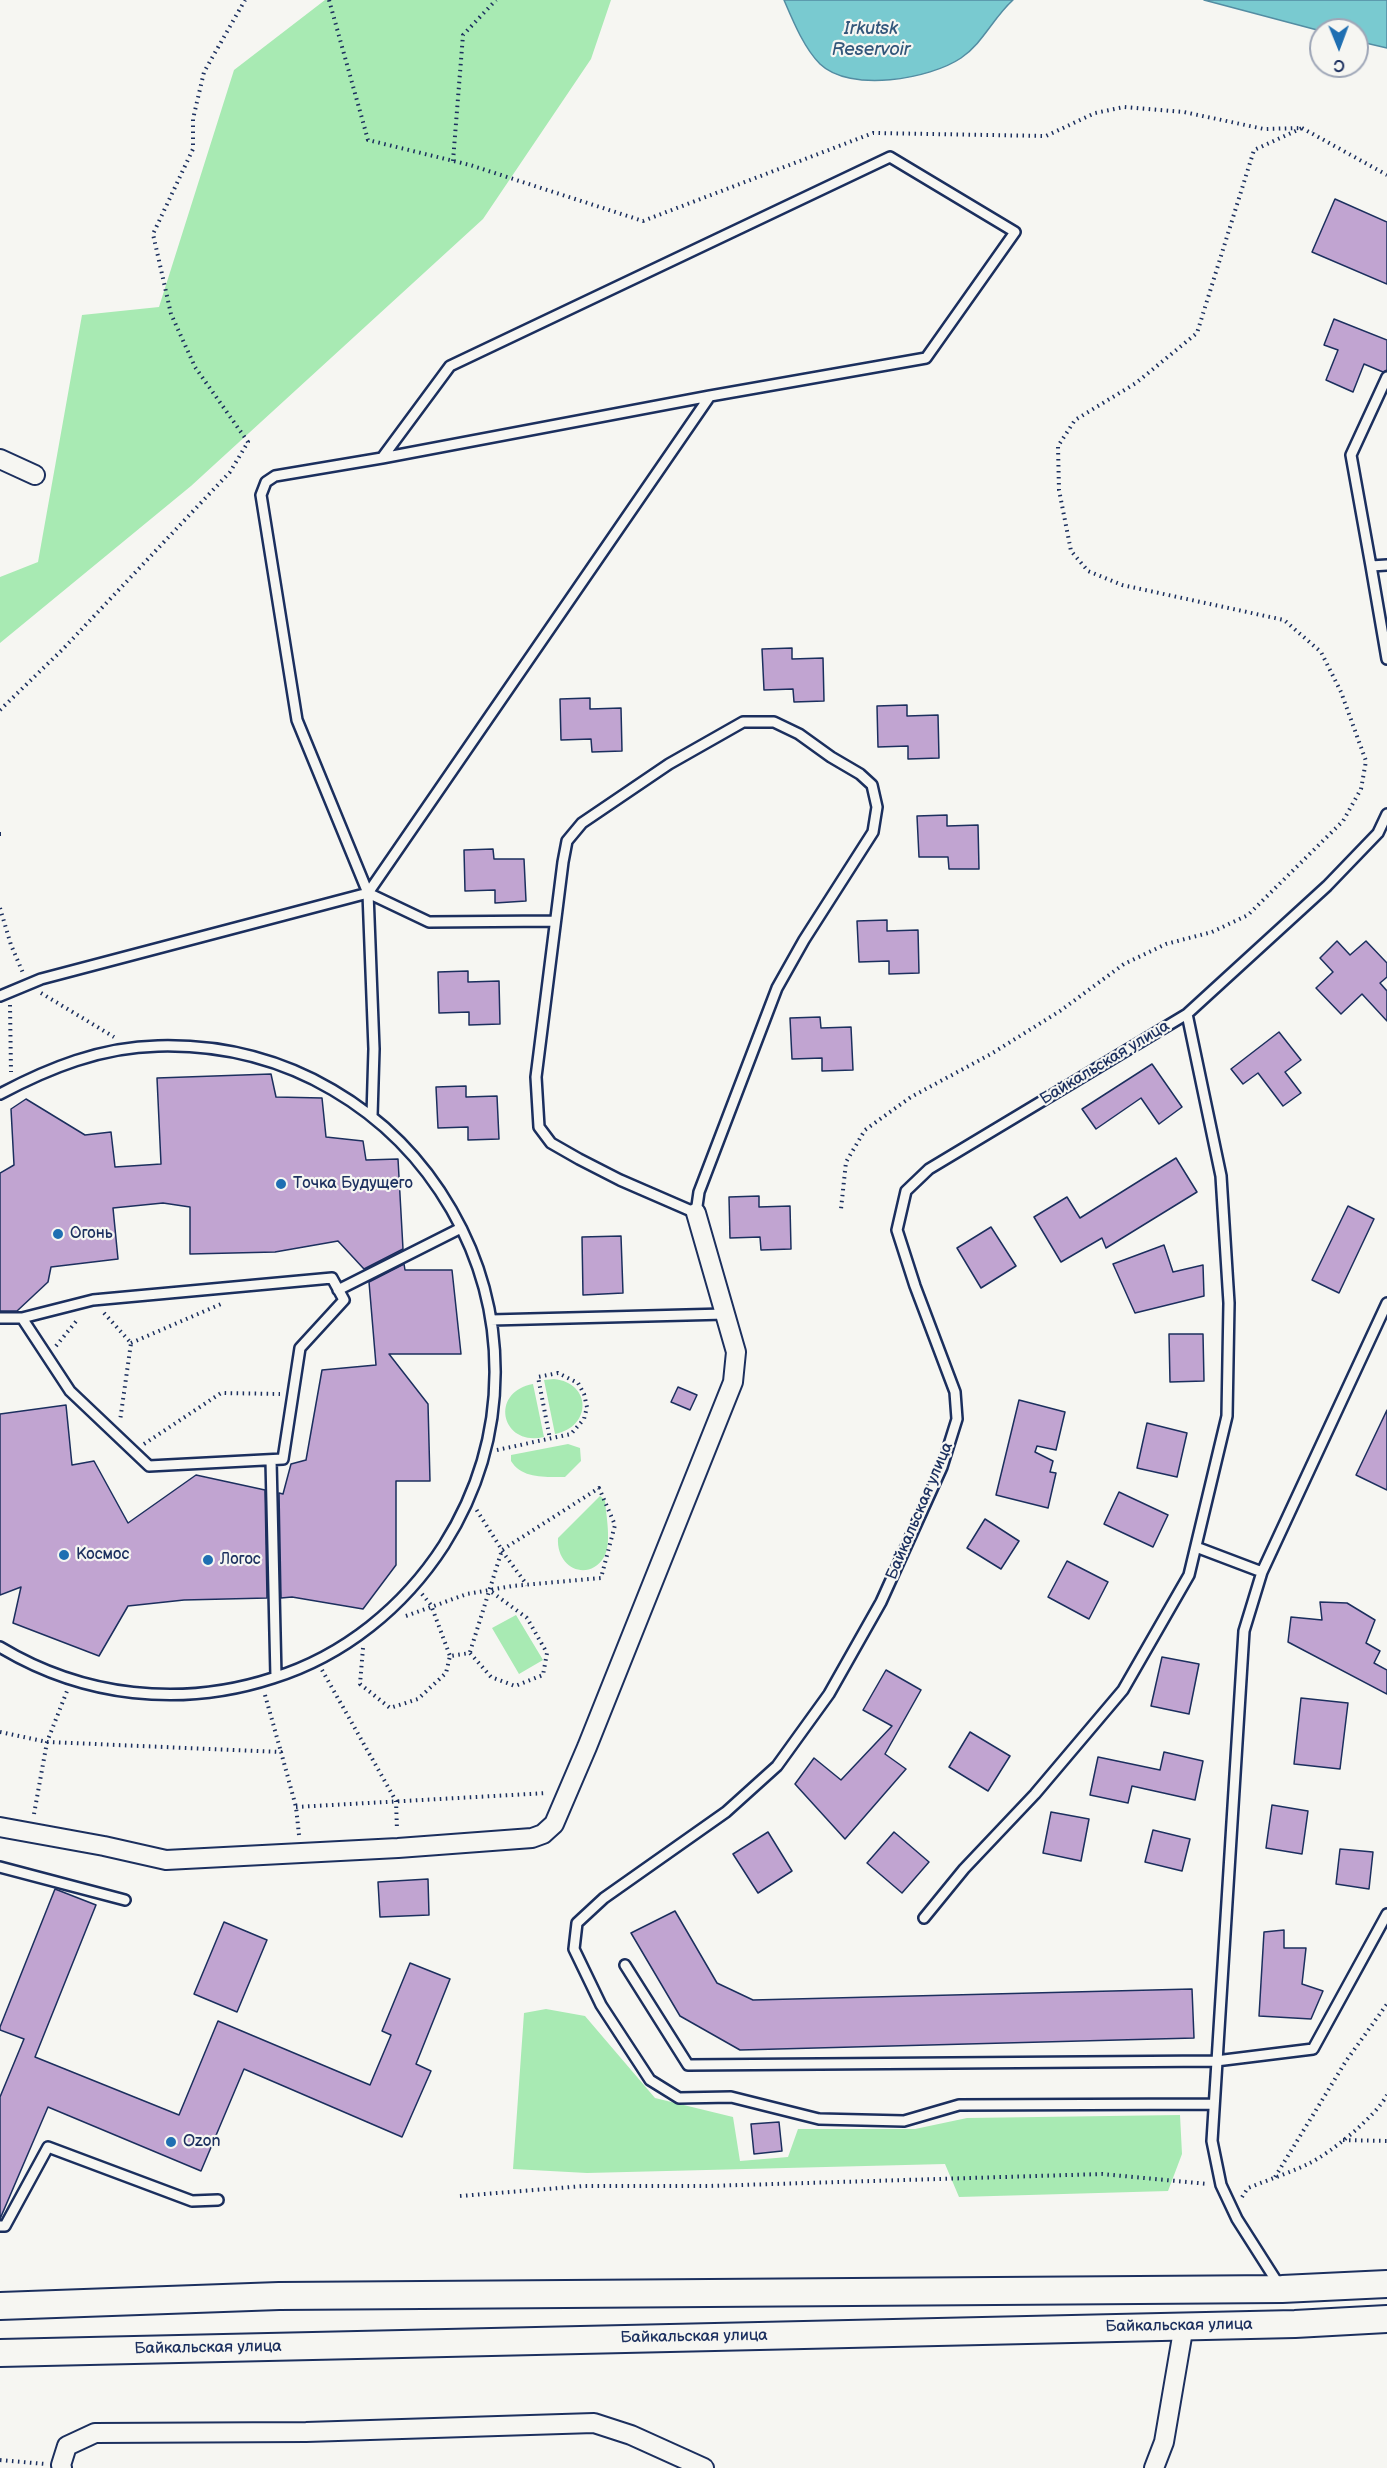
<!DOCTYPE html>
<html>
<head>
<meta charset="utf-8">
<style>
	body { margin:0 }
	#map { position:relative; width:1387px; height:2468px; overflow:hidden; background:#f6f6f2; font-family:"Balsamiq Sans",sans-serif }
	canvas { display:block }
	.north { position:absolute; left:1309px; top:18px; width:60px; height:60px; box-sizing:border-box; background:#f6f6f2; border:2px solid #9ea6b7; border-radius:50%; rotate:179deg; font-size:16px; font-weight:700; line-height:24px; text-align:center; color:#1b2f5e }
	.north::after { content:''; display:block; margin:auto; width:21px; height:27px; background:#1f6fb2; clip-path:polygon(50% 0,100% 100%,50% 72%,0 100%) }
</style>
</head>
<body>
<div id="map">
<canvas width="1387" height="2468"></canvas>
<div class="north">С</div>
</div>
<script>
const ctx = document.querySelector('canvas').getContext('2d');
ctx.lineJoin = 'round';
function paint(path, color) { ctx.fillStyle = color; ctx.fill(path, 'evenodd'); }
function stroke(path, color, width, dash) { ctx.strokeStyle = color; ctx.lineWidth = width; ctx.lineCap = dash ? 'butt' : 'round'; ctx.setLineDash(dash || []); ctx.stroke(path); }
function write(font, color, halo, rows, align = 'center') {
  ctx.font = font + ' "Balsamiq Sans",sans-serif'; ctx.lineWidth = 4.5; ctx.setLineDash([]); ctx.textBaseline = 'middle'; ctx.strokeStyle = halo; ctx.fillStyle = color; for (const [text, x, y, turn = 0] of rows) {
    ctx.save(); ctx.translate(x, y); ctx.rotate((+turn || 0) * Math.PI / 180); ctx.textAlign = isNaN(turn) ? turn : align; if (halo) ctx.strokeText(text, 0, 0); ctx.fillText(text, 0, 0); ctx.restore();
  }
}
const green = new Path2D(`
	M325,0H611L591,59L483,219L191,486L0,643V577L38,562L82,315L159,307L234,70Z
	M554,1379C592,1383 592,1427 555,1434L544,1380Z
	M533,1384L544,1437C501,1447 489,1392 533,1384Z
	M568,1444L580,1448L581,1461L565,1477C546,1477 522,1479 511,1461V1455Z
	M600,1496L605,1500C606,1516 612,1543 604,1557C589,1582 556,1569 558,1538Z
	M516,1615L543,1660L519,1674L492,1628Z
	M546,2009L585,2016L655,2098L733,2117L740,2161L788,2157L798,2129H915L967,2118L1180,2115L1182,2154L1168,2191L959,2197L945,2164L587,2173L513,2169L524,2013Z`);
const water = new Path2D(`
	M784,0H1013C993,18 983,43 961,58C930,79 850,93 820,64C804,48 793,21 784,0Z
	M1204,0H1387V48L1357,41V30L1321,31Z`);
const building = new Path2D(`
	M1335,199L1387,222V284L1312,252Z
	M1334,319L1387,340V370L1383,372L1364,364L1353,392L1326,380L1338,350L1324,345Z
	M792,648V659L823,658L824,701L794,702L793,689L764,690L762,649Z
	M590,698V709L621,708L622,751L592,752L591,739L561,740L560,699Z
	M907,705V716L938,715L939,758L908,759V746L878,747L877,706Z
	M947,815V826L978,825L979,869H949L948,857H919L917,816Z
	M493,849L494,859H524L526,901L495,903V890L465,891L464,850Z
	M887,920V931L918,930L919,973L889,974V961L859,962L857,921Z
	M1337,941L1350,955L1366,941L1387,963V977L1380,983L1387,991V1021L1362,994L1341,1014L1316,988L1333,972L1320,958Z
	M468,971V982L499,981L500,1024L469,1025V1012L439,1013L438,972Z
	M820,1017L821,1028L851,1027L853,1070L822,1071V1058L792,1059L790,1018Z
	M1279,1032L1301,1060L1285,1072L1301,1093L1283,1106L1258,1073L1243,1084L1231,1069Z
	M1152,1064L1182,1107L1159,1124L1141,1098L1096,1129L1082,1109Z
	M271,1074L276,1097L322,1098L326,1137L363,1141L366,1160L398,1159L403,1249L364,1269L338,1241L275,1252L190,1254V1207L163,1203L113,1208L118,1259L51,1267L48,1282L17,1311H0V1173L14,1165L11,1109L26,1099L85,1135L111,1132L115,1167L161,1164L157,1078Z
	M466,1086V1097L497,1096L499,1139L468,1140V1127L438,1128L436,1087Z
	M1176,1158L1197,1192L1106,1248L1102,1238L1061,1262L1034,1217L1067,1197L1080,1218Z
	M759,1196V1207L790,1206L791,1249L761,1250L760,1237L730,1238L729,1197Z
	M1348,1206L1374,1219L1339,1293L1312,1280Z
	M991,1227L1016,1266L981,1288L957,1248Z
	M621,1236L623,1293L583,1295L582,1237Z
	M1164,1245L1173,1272L1203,1265L1204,1296L1135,1313L1113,1264Z
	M404,1264L405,1270H452L461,1354H389L428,1404L430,1481H396V1565L363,1609L292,1597L281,1598L279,1493L283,1494L291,1464L306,1460L322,1370L376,1365L369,1282Z
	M1169,1334H1203L1204,1381L1170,1382Z
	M678,1387L697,1395L690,1410L671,1402Z
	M1019,1400L1065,1412L1056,1450L1037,1446L1035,1452L1053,1461L1050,1472L1056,1473L1048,1508L996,1495Z
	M66,1405L72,1465L94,1461L128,1523L196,1475L265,1490L267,1598L184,1600L128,1606L99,1656L13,1623L21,1587L0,1595V1414Z
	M1387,1410V1490L1356,1475Z
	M1147,1423L1187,1433L1177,1477L1137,1468Z
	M1119,1492L1168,1515L1153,1547L1104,1524Z
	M985,1519L1019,1541L1001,1569L967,1548Z
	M1067,1561L1108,1582L1089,1619L1048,1597Z
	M1320,1602L1347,1603L1375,1620L1366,1643L1380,1651L1374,1663L1387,1670V1694L1288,1642L1291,1617L1322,1620Z
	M1162,1657L1199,1664L1189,1714L1151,1706Z
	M886,1670L921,1690L885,1754L906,1769L845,1839L795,1784L814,1758L841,1780L892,1726L863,1710Z
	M1301,1698L1348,1703L1340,1769L1294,1764Z
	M970,1732L1010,1756L988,1791L949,1767Z
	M1164,1752L1203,1761L1195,1800L1132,1786L1128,1803L1090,1795L1098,1757L1160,1770Z
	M1272,1805L1308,1811L1302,1854L1266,1848Z
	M1051,1812L1089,1819L1081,1861L1043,1853Z
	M1153,1830L1190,1839L1182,1871L1145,1862Z
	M768,1832L792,1871L758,1893L733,1854Z
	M894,1832L929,1862L902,1893L867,1863Z
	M1340,1849L1373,1852L1369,1889L1336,1884Z
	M428,1879L429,1915L380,1917L378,1882Z
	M55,1889L96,1905L35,2057L179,2115L218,2021L370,2085L391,2035L382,2031L410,1963L450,1979L416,2064L431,2071L402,2137L244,2069L201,2171L48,2107L0,2219V2097L24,2039L0,2030V2027Z
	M675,1911L717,1983L753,2000L1192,1989L1194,2038L740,2050L680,2016L631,1933Z
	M224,1922L267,1940L237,2012L194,1994Z
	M1284,1930V1948H1306L1302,1984L1323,1991L1311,2019L1259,2016L1264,1932Z
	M779,2122L782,2151L754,2154L751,2124Z`);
const path = new Path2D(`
	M329,0L368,140L470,165L643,221L873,133L1046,136L1095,113L1124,107L1184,112L1264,129L1302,128L1254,150L1197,333L1136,383L1075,420L1058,446L1059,490L1071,551L1088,571L1122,585L1284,620L1321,652L1341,692L1366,761L1361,789L1343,821L1248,915L1212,932L1166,944L1124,964L1060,1011L991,1054L911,1097L865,1130L846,1162L841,1209
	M1302,128L1387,175
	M453,161L463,35L496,0
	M0,710L63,649L230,472L248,442L195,367L171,314L153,234L193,149V119L204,72L245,0
	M0,834H1
	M0,908L11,945L23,973
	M41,993L114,1037
	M10,1005L11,1072
	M104,1313L131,1343L120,1421
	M131,1343L221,1304
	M56,1346L78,1319
	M144,1444L221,1393L280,1394
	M497,1450L571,1434L584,1419L587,1407L584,1394L578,1383L558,1373L538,1377L550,1439
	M502,1551L527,1585
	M422,1594L431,1605L450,1656
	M406,1616L467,1594L512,1586L601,1578L615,1525L599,1488L502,1550L476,1509
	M363,1648L360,1684L390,1708L418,1699L446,1673L450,1656L470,1653L491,1677L515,1686L543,1675L547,1653L527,1618L489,1590
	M470,1652L502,1550
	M322,1670L396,1801L397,1830
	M265,1695L281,1752
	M0,1732L47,1742L281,1752L296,1807L299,1835
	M296,1807L547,1793
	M34,1814L47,1742L67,1691
	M1343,2140L1387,2141
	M1275,2177L1346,2061L1387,2004
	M460,2196L584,2186H708L1102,2174L1208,2184
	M1242,2197L1248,2188C1268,2180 1289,2173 1308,2164C1331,2153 1376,2116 1387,2095
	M0,2460L45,2464`);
const lane = new Path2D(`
	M382,458L710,396
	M1387,565L1371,566L1387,659
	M1371,566L1351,455L1387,377
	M743,722H774L799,734L831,757L860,774L872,785L877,807L873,832L804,940L777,988L699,1192L696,1213L620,1180L579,1159L551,1143L539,1127L536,1077L563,862L567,841L582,823L669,764Z
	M368,893L297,720L261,495L266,482L275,476L382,458L450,366L890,157L1015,232L926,358L710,396L368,893L429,922L555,921
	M0,996L41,979L368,893L374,1049L372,1116
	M0,1094C49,1068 101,1047 158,1046C419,1039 584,1323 444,1545C404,1607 344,1656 273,1678C181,1708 83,1697 0,1647
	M338,1290L461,1228
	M0,1318H22L93,1300L332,1278L344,1300L300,1348L283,1459L149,1466L70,1391L22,1318
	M491,1320L725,1314
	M271,1460L276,1677
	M1196,1547L1262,1572
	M0,1867L125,1900
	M924,1918L964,1869L1035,1794L1123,1690L1189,1575L1227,1416L1229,1303L1221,1176L1187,1014
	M625,1965L688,2065L1216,2061L1313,2049L1387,1914
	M1213,2104L959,2105L904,2121L819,2119L731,2097L679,2098L650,2080L601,2005L574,1949L577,1923L604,1898L726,1812L777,1766L829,1694L881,1602L942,1467L957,1419L955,1392L915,1286L897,1230L906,1191L929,1169L1187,1014L1327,886L1378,833L1387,814
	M0,2226H5L48,2147L192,2201L218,2200
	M1279,2285L1237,2219L1221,2185L1212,2141L1244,1631L1262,1572L1387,1303`);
const street = new Path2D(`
	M0,459L35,475
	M0,1827L104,1846L166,1860L398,1848L532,1838L543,1834L554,1824L587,1747L733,1382L736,1352L696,1213
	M62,2468L61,2465L67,2446L95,2433L306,2432L594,2423L631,2435L704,2468
	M1154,2468L1164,2442L1184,2325`);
const secondary = new Path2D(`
	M0,2306L279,2296L1282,2289L1387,2284
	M0,2353L1295,2324L1387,2319`);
const markers = [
	[281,1184,6,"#1f6fb2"],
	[58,1234,6,"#1f6fb2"],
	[64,1555,6,"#1f6fb2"],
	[208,1560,6,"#1f6fb2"],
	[171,2142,6,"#1f6fb2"]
];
const streetNames = [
	["Байкальская улица",1105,1063,-31],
	["Байкальская улица",920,1511,-67],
	["Байкальская улица",1179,2326,-1],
	["Байкальская улица",694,2337,-1],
	["Байкальская улица",208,2348,-1]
];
const poiNames = [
	["Точка Будущего",293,1184],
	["Огонь",70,1234],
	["Космос",76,1555],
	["Логос",220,1560],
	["Ozon",183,2142]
];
const waterNames = [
	["Irkutsk",871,29],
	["Reservoir",871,50]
];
paint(green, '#a8eab3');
paint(water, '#79cad0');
stroke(water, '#538ca2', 1.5);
paint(building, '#c1a4d1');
stroke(building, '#1b2f5e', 1.5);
stroke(lane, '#1b2f5e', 14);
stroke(street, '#1b2f5e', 22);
stroke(secondary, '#1b2f5e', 30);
stroke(path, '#1b2f5e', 4, [1.5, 4.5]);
stroke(lane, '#f6f6f2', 9);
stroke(street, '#f6f6f2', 18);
stroke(secondary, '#f6f6f2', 26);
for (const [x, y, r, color] of markers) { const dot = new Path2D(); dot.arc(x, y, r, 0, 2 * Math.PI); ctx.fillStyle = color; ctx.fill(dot); stroke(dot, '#f6f6f2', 2); }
write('16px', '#1b2f5e', '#f6f6f2', streetNames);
write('16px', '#1b2f5e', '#f6f6f2', poiNames, 'left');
write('italic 18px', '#32567a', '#f6f6f2', waterNames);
</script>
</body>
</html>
